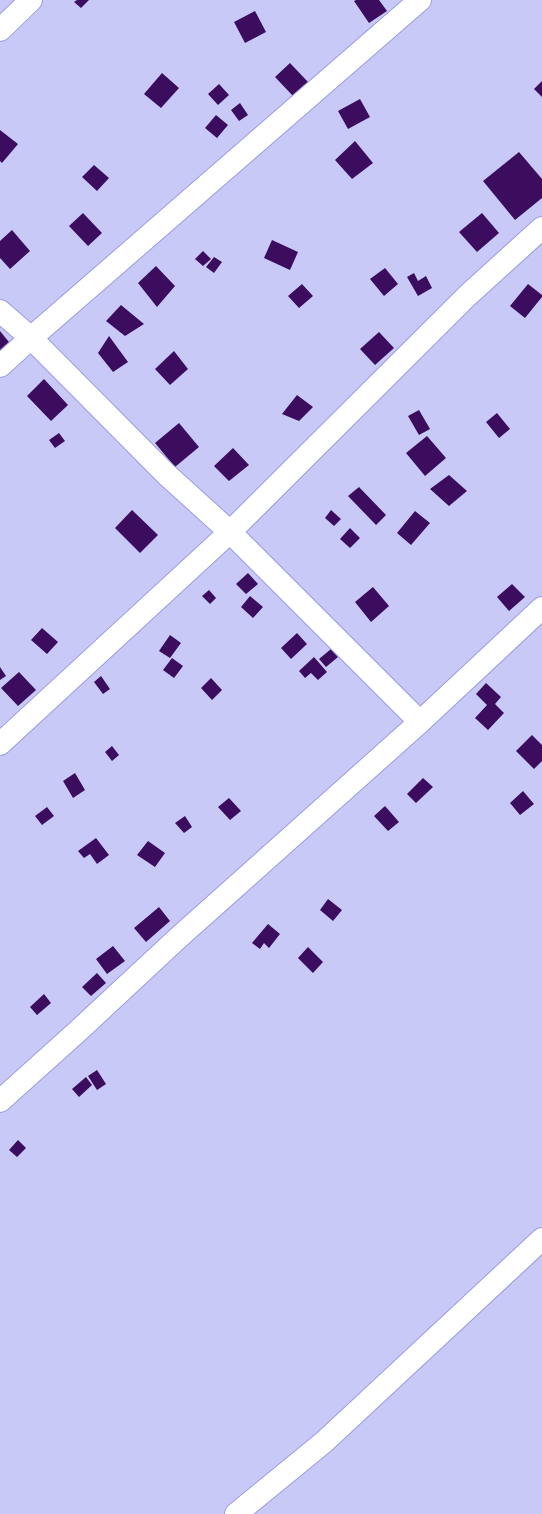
<!DOCTYPE html>
<html>
<head>
<meta charset="utf-8">
<style>
	body { margin:0 }
	canvas { display:block; background:#c8c9f6 }
</style>
</head>
<body>
<canvas width="542" height="1514"></canvas>
<script>
const ctx = document.querySelector('canvas').getContext('2d');
ctx.lineJoin = 'round';
function paint(path, color) { ctx.fillStyle = color; ctx.fill(path, 'evenodd'); }
function stroke(path, color, width, dash) { ctx.strokeStyle = color; ctx.lineWidth = width; ctx.lineCap = dash ? 'butt' : 'round'; ctx.setLineDash(dash || []); ctx.stroke(path); }
const building = new Path2D(`
	M77,0H89L81,8L74,2Z
	M356,0H379L387,11L369,23L354,1Z
	M255,11L266,32L245,43L234,22Z
	M290,63L308,82L293,96L275,77Z
	M162,73L179,88L161,108L144,94Z
	M542,81V97L534,89Z
	M219,84L229,95L218,105L208,94Z
	M360,99L370,117L348,129L338,111Z
	M240,103L248,115L239,121L231,110Z
	M216,115L228,125L217,138L205,128Z
	M0,130L18,144L2,163L0,161Z
	M355,141L373,163L352,179L335,160Z
	M519,152L542,179V198L515,220L483,181Z
	M94,165L109,178L97,191L82,177Z
	M83,213L102,233L88,246L69,226Z
	M482,213L499,233L477,252L459,232Z
	M12,230L30,251L10,269L0,258V241Z
	M272,240L298,252L290,270L264,258Z
	M203,251L211,259L203,266L195,259Z
	M214,257L222,262L214,273L206,267Z
	M156,266L175,286L157,307L138,283Z
	M385,268L398,284L384,296L370,279Z
	M414,273L418,281L426,276L432,288L418,296L407,277Z
	M302,284L313,296L299,308L288,296Z
	M528,284L542,295V297L525,318L510,306Z
	M121,305L144,324L125,336L106,321Z
	M0,331L13,347L0,358Z
	M379,332L394,348L375,365L360,349Z
	M109,336L128,362L113,372L98,353Z
	M174,351L188,369L170,385L155,369Z
	M44,379L68,405L51,421L27,396Z
	M297,395L313,407L299,421L282,414Z
	M419,410L430,429L419,435L408,416Z
	M497,413L510,429L499,438L486,422Z
	M179,423L199,447L175,467L155,443Z
	M59,433L65,441L55,448L49,440Z
	M427,436L446,458L425,476L406,453Z
	M233,448L249,465L229,481L214,466Z
	M449,475L467,491L449,506L430,489Z
	M359,487L386,515L376,525L348,496Z
	M132,510L158,535L140,553L115,528Z
	M331,510L341,519L334,526L325,518Z
	M415,511L430,523L411,545L397,533Z
	M350,528L360,538L350,548L340,539Z
	M248,573L258,584L246,594L236,584Z
	M512,584L525,597L509,611L497,597Z
	M373,587L389,606L371,622L355,602Z
	M209,590L216,598L210,604L202,596Z
	M250,596L263,607L253,618L241,607Z
	M42,628L58,642L47,654L31,640Z
	M297,633L307,644L291,659L281,648Z
	M170,635L181,643L170,658L159,651Z
	M331,649L338,657L326,667L319,659Z
	M314,657L327,672L318,680L311,673L305,678L299,671Z
	M172,658L183,666L174,678L163,670Z
	M0,667L6,676L0,680Z
	M19,672L36,690L18,706L1,688Z
	M101,676L110,689L103,694L94,682Z
	M211,678L222,690L212,700L201,688Z
	M486,683L501,697L495,704L504,713L488,730L475,718L487,705L476,694Z
	M532,735L542,745V761L534,769L516,751Z
	M112,746L119,755L112,761L105,752Z
	M75,773L85,790L73,798L63,781Z
	M423,778L433,787L416,803L407,794Z
	M523,791L534,804L520,815L510,803Z
	M229,798L241,811L230,820L218,807Z
	M385,806L399,822L388,831L374,816Z
	M47,807L54,816L42,825L35,816Z
	M185,816L192,827L184,833L175,823Z
	M96,838L109,855L97,864L90,854L84,858L78,851Z
	M148,841L165,853L155,867L137,855Z
	M328,899L342,910L333,921L320,910Z
	M159,907L170,921L146,942L134,928Z
	M268,924L280,934L269,948L264,943L260,949L252,943Z
	M113,946L125,961L107,974L96,959Z
	M308,947L323,962L313,973L298,958Z
	M97,973L106,983L91,996L82,987Z
	M44,994L51,1003L37,1015L30,1007Z
	M97,1070L106,1084L97,1090L88,1076Z
	M86,1077L92,1085L79,1097L72,1089Z
	M18,1140L26,1148L17,1157L9,1150Z`);
const street = new Path2D(`
	M0,30L31,0
	M0,311L31,338L166,474L230,532L420,722
	M0,366L31,338L420,0
	M0,744L230,532L467,296L542,228
	M0,1101L78,1031L178,938L420,722L542,608
	M236,1514L324,1442L542,1239`);
paint(building, '#3c0c5f');
stroke(street, '#9d9be5', 24);
stroke(street, '#fff', 22);
</script>
</body>
</html>
